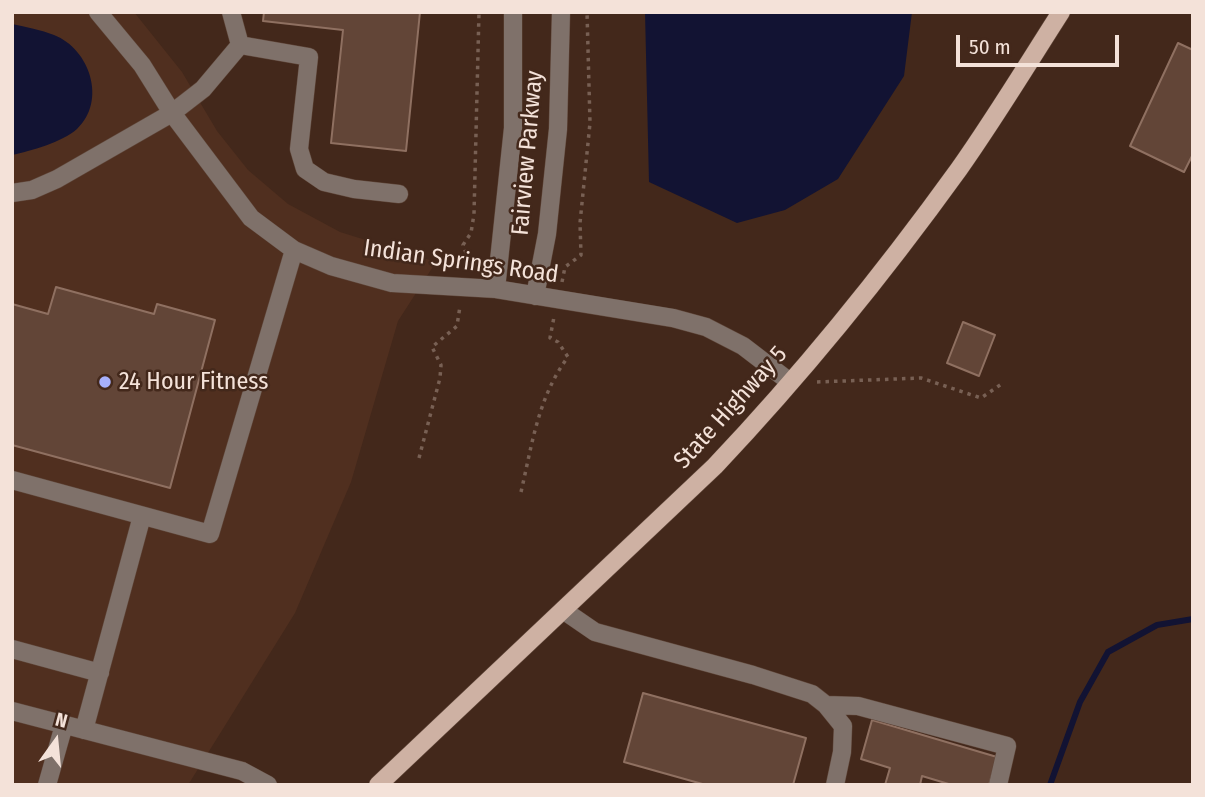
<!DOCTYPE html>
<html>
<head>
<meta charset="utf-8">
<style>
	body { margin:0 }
	#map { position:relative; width:1205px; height:797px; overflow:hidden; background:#43281b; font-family:"Fira Sans Condensed",sans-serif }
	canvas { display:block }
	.frame { position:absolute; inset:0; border:14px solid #f4e2d9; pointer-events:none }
	.north { position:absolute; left:21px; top:706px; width:70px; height:70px; -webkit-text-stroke:5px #43281b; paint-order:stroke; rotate:15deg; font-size:19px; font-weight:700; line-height:28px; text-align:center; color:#f4e2d9 }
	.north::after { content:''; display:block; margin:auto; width:24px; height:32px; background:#f4e2d9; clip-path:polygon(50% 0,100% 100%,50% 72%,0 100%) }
	.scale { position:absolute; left:956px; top:35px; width:163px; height:32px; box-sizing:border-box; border:4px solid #f4e2d9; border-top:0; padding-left:9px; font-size:21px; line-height:24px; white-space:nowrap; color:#f4e2d9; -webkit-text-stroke:5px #43281b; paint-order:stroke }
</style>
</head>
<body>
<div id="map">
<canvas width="1205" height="797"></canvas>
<div class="frame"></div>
<div class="north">N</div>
<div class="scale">50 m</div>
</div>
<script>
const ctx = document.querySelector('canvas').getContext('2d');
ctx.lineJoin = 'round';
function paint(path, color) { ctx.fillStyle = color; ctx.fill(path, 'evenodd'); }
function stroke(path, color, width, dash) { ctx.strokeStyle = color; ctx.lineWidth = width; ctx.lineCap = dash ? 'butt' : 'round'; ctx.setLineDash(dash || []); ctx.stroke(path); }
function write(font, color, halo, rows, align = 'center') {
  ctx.font = font + ' "Fira Sans Condensed",sans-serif'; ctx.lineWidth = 5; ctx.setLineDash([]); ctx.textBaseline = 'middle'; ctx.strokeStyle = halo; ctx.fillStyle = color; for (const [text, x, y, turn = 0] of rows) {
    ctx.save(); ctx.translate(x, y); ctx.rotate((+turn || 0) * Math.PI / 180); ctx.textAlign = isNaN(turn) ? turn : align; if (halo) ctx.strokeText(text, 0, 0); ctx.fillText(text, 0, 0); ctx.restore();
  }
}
const built = new Path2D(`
	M12,12H134L182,72L217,131L248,170L288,204L340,232L436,262L398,321L351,482L295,613L188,785H12Z`);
const water = new Path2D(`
	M645,12H912L904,76L838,179L785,210L737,223L649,182Z
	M12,24C26,27 41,30 54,35C90,49 107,101 77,129C62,142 31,151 12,155Z`);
const stream = new Path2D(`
	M1050,785L1080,702L1108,652L1157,625L1193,619`);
const building = new Path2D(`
	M264,12H420L406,151L331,143L343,30L263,21Z
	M1178,43L1193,50V154L1184,172L1130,146Z
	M56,287L154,314L157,304L215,320L170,488L12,445V304L48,314Z
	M963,322L995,335L979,376L947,363Z
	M643,693L806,738L793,785H706L624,762Z
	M872,720L997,757L989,785H952L922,776L920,785H885L890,768L861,759Z`);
const path = new Path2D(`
	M465,270L466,253L463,245L471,233L474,214L479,12
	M562,282L565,267L581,255L580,223L590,123L587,12
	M817,382L921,378L981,398L1003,383
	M419,458L440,378L441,365L432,347L457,326L460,306
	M521,492C532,445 538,397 568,357L558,342L550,338L554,317`);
const minor = new Path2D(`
	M98,12L142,65L172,113L251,218L294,250L331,266L392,283L496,289L673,318L706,327L743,346L790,382
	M240,45L309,57L299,149L305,169L324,182L354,189L399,194
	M12,193L32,190L57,179L172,113L203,89L240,45L231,12
	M496,289L513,128V12
	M535,296L547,234L558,129L561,12
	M12,480L210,534L294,250
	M563,610L595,632L753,675L812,694L826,705L843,726L842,752L835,785
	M12,649L100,673
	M826,705L858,706L1007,746L998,785
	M12,711L242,771L268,785
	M84,730L142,516
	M47,785L64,725`);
const major = new Path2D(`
	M378,785L715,466C803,373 884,273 959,169C995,118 1027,65 1061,12`);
const markers = [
	[105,382,7,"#a7b0fc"]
];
const streetNames = [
	["Fairview Parkway",528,153,-85],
	["Indian Springs Road",461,262,8],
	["State Highway 5",731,408,-48]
];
const poiNames = [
	["24 Hour Fitness",119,382]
];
paint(built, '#502f1f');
paint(water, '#121333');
stroke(stream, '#121333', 6);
paint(building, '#624537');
stroke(building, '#8f7061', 2);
stroke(minor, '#5f4639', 19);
stroke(major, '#5f4639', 19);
stroke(path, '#786054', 3.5, [3.5, 5]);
stroke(minor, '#7f716a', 18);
stroke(major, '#ceb1a3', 18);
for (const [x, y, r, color] of markers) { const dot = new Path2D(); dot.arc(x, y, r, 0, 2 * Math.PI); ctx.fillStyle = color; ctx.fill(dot); stroke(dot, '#43281b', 2.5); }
write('24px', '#f4e2d9', '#43281b', streetNames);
write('24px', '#f4e2d9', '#43281b', poiNames, 'left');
</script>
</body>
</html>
